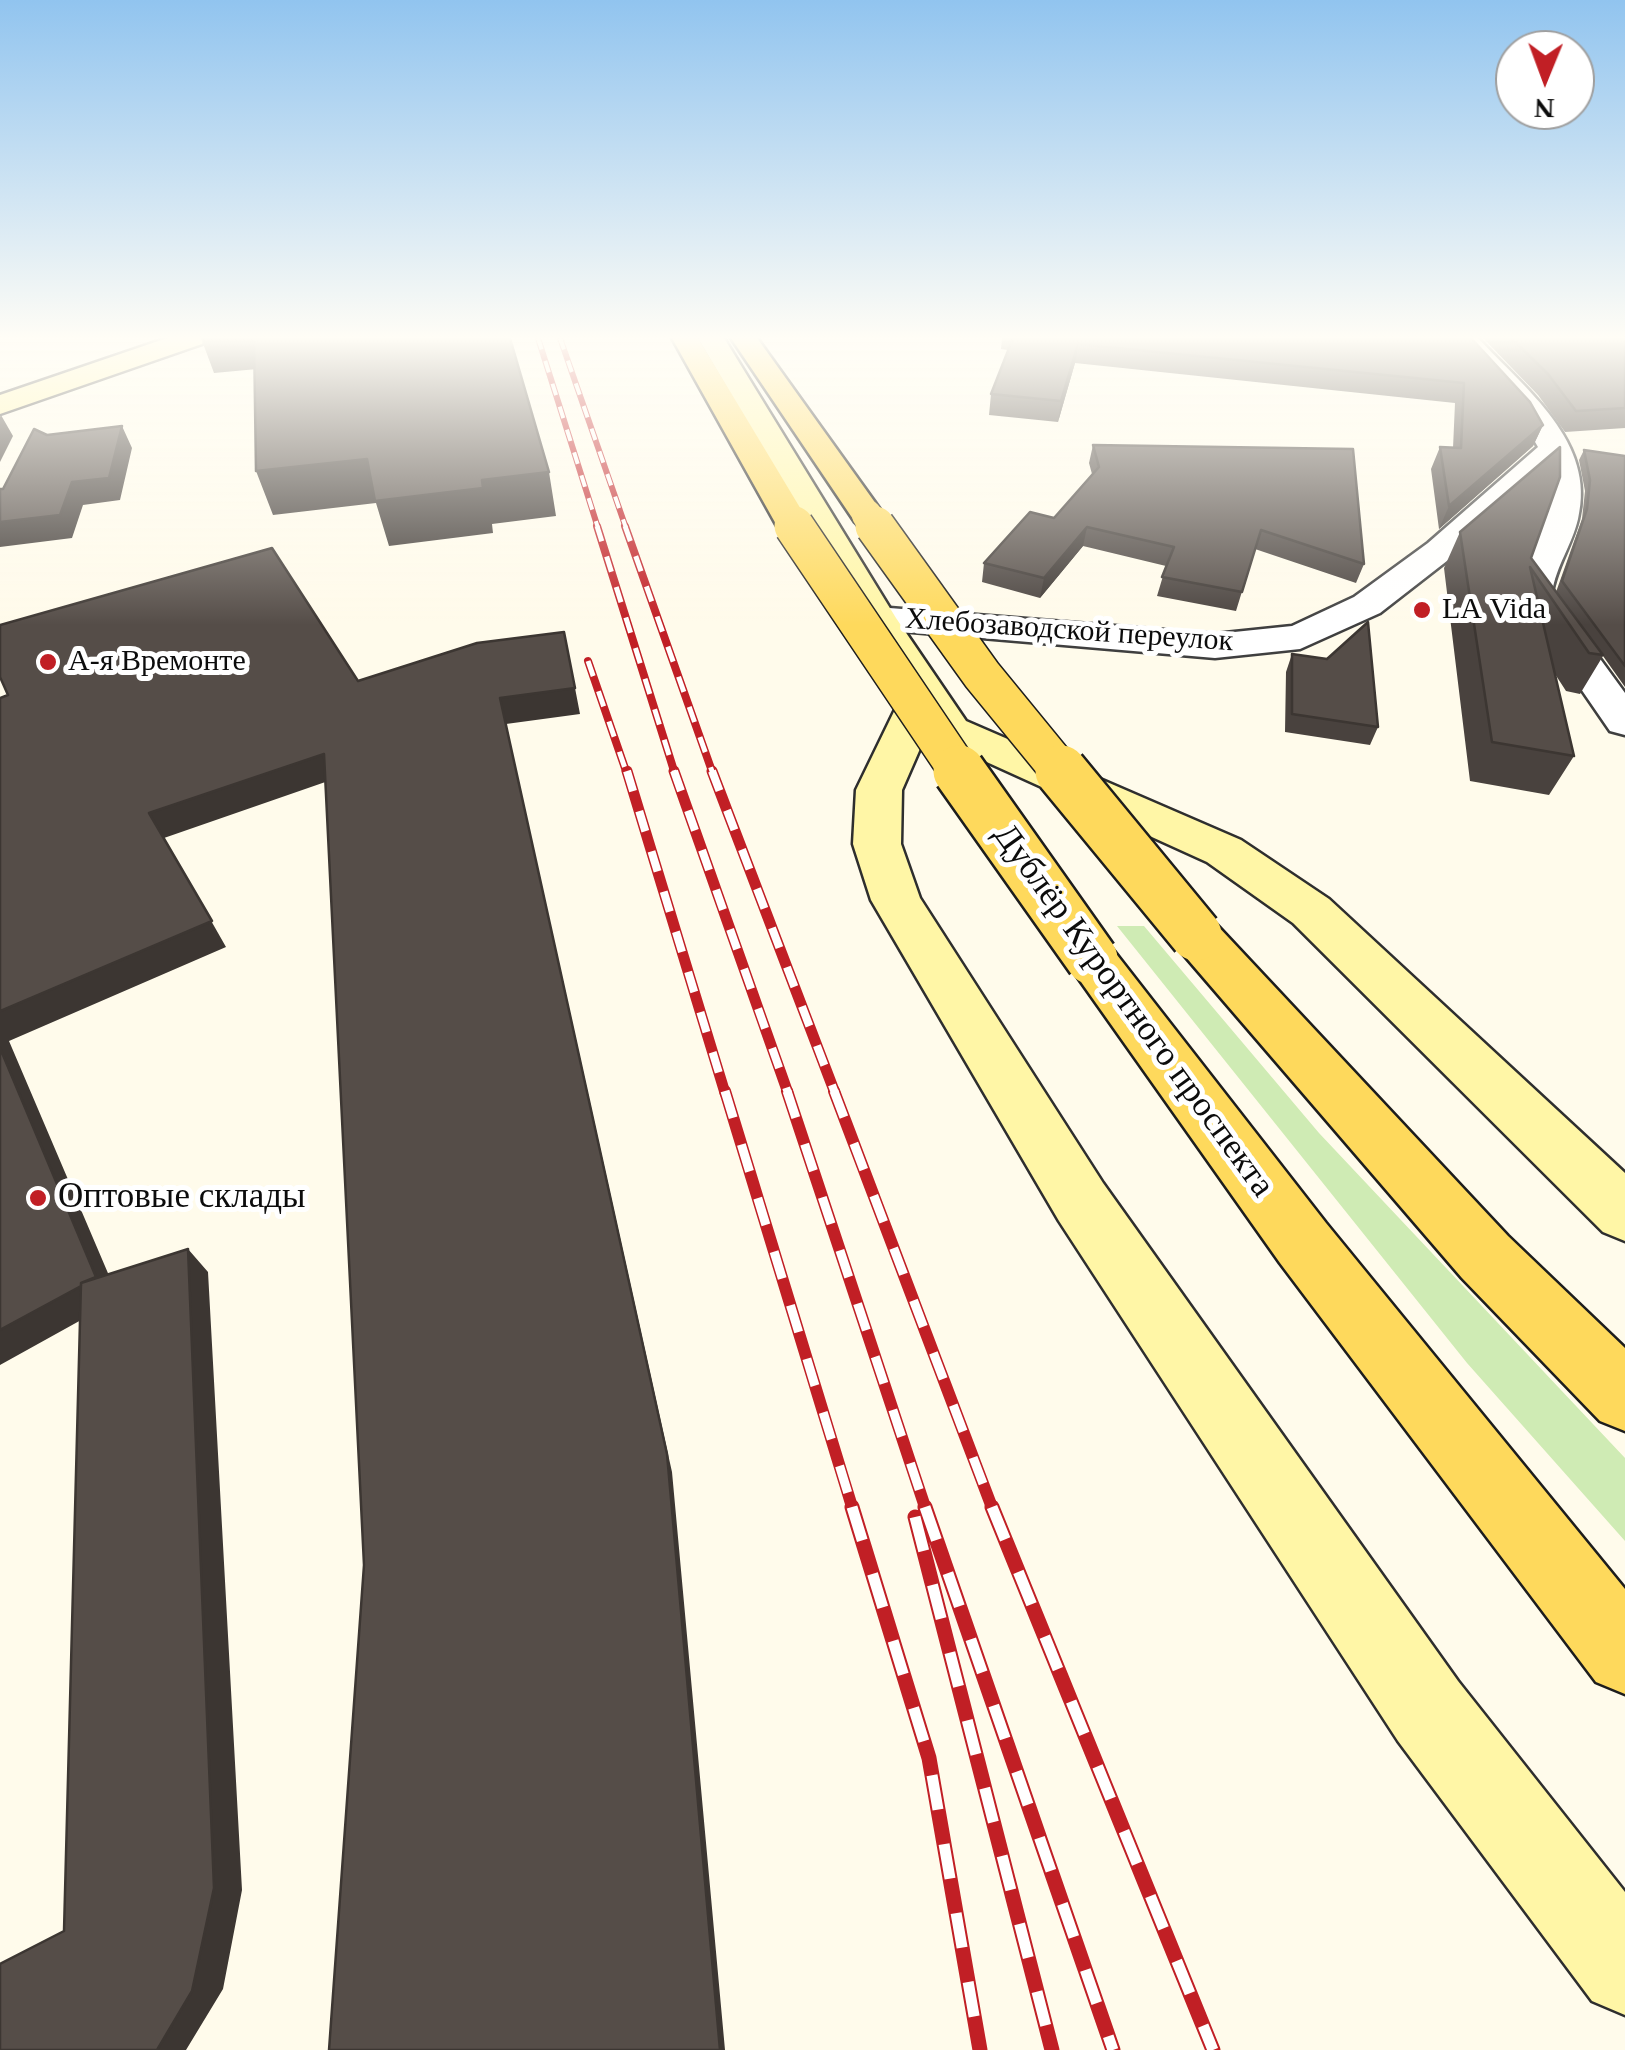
<!DOCTYPE html>
<html>
<head>
<meta charset="utf-8">
<style>
	body { margin:0 }
	#map { position:relative; width:1625px; height:2050px; overflow:hidden; background:#fffbeb; font-family:Georgia,serif }
	canvas { display:block }
	.north { position:absolute; left:1495px; top:30px; width:100px; height:100px; box-sizing:border-box; background:#fff; border:2px solid #9e9e9e; border-radius:50%; rotate:181deg; font-size:28px; font-weight:700; line-height:40px; text-align:center; color:#0c0c0c }
	.north::after { content:''; display:block; margin:auto; width:35px; height:45px; background:#c11f25; clip-path:polygon(50% 0,100% 100%,50% 72%,0 100%) }
</style>
</head>
<body>
<div id="map">
<canvas width="1625" height="2050"></canvas>
<div class="north">N</div>
</div>
<script>
const ctx = document.querySelector('canvas').getContext('2d');
ctx.lineJoin = 'round';
function paint(path, color) { ctx.fillStyle = color; ctx.fill(path, 'evenodd'); }
function stroke(path, color, width, dash) { ctx.strokeStyle = color; ctx.lineWidth = width; ctx.lineCap = dash ? 'butt' : 'round'; ctx.setLineDash(dash || []); ctx.stroke(path); }
function write(font, color, halo, rows, align = 'center') {
  ctx.font = font + ' Georgia,serif'; ctx.lineWidth = 10; ctx.setLineDash([]); ctx.textBaseline = 'middle'; ctx.strokeStyle = halo; ctx.fillStyle = color; for (const [text, x, y, turn = 0] of rows) {
    ctx.save(); ctx.translate(x, y); ctx.rotate((+turn || 0) * Math.PI / 180); ctx.textAlign = isNaN(turn) ? turn : align; if (halo) ctx.strokeText(text, 0, 0); ctx.fillText(text, 0, 0); ctx.restore();
  }
}
const green = new Path2D(`
	M1117,926H1144L1319,1133L1625,1458V1541L1467,1363Z`);
const minor = new Path2D(`
	M1450,338H1478C1525,389 1597,442 1578,519C1572,545 1556,566 1552,593L1625,693V735L1610,731L1515,593L1546,513V473L1452,557L1380,613L1300,649L1215,658L877,629L864,626L858,618L864,610L877,607L1215,634L1292,626L1354,597L1428,543L1538,447L1523,421Z`);
const secondary = new Path2D(`
	M167,338H206L202,344L0,414V395Z
	M698,338H724L896,618L966,721L1241,840L1329,899L1625,1173V1241L1603,1232L1293,923L1207,862L936,739L929,728L902,790L901,844L920,898L1103,1183L1458,1681L1625,1892V2015L1592,2001L1398,1741L1059,1221L871,900L853,844L856,790L904,691Z`);
const primary = new Path2D(`
	M672,338H698L811,526L806,533H782L777,526Z
	M731,338H757L884,515L879,522H855Z
	M1196,917L1214,922L1508,1236L1625,1348V1431L1600,1421L1462,1278L1178,948L1170,935L1178,922Z
	M1092,940L1110,946L1326,1223L1625,1589V1694L1596,1682L1280,1263L1074,972L1066,959L1074,946Z`);
const railFar4 = new Path2D(`
	M538,338L598,528
	M560,338L626,528`);
const railFar3 = new Path2D(`
	M597,526L675,774
	M625,526L713,774
	M588,661L627,774`);
const railFar2 = new Path2D(`
	M627,771L725,1093
	M674,771L788,1093
	M712,771L835,1093`);
const railFar1 = new Path2D(`
	M725,1091L853,1510
	M787,1091L926,1510
	M834,1091L993,1510`);
const rail = new Path2D(`
	M852,1507L929,1758L980,2050
	M925,1507L1113,2050
	M992,1507L1213,2050
	M915,1517L1052,2050`);
const primaryBridgeFar2 = new Path2D(`
	M867,515L876,528`);
const primaryBridgeFar1 = new Path2D(`
	M794,526L961,774
	M875,526L982,675L1063,774`);
const primaryBridge = new Path2D(`
	M959,771L1092,959
	M1061,771L1196,935`);
const wall = new Path2D(`
	M1002,338H1471L1543,425L1533,446L1439,529L1431,469L1440,447L1453,448L1455,403L1075,363L1058,422L989,415L991,394L1008,350L1001,349Z
	M1483,338H1625V428L1565,432L1538,395Z
	M1093,445L1364,564L1356,583L1255,549L1236,611L1157,596L1166,566L1083,546L1040,598L982,582L984,563L1054,518L1092,474L1089,463Z
	M1584,450L1625,456V687L1603,656L1580,694L1566,691L1555,674L1574,756L1549,795L1470,781L1444,568L1460,532L1531,558L1556,592L1582,519L1585,491L1579,460Z
	M1292,654L1378,727L1370,745L1285,732L1286,672Z`);
const shadedWall = new Path2D(`
	M201,338H257L268,368L214,373Z
	M1078,344L1075,363L1058,422L1061,401Z
	M1,415L13,436L0,462V417Z
	M1543,425L1533,446L1439,529L1449,506Z
	M122,426L132,448L120,500L83,505L72,538L0,547V522Z
	M367,459L482,480L549,472L556,516L492,524L493,533L389,546L376,503L273,515L256,471Z
	M1087,527L1083,546L1040,598L1044,578Z
	M575,688L580,714L506,724L672,1472L725,2050H720L500,698Z
	M324,754L334,779L164,838L226,947L9,1041L119,1299L0,1365V1011L149,813Z
	M188,1249L208,1272L242,1890L223,1989L186,2050H157Z`);
const building = new Path2D(`
	M254,338H510L549,472L482,480L483,488L375,501L367,459L256,471Z
	M1013,338H1471L1530,402L1543,425L1449,506L1440,447L1461,448L1464,383L1078,344L1061,401L991,394Z
	M1511,338H1625V408L1576,411L1548,374Z
	M122,426L109,478L72,482L60,515L0,522V489H3L34,429L47,435Z
	M1093,445L1353,449L1364,564L1261,530L1242,592L1162,577L1174,547L1087,527L1044,578L984,563L1030,512L1054,518L1099,467Z
	M1560,447V477L1531,558L1603,655L1589,653L1530,567L1574,756L1492,742L1460,532Z
	M1584,450L1625,456V666L1562,581L1587,509L1590,480Z
	M272,548L358,681L477,643L564,632L575,688L500,698L667,1454L720,2050H329L364,1565L324,754L149,813L212,921L0,1011V698L8,695L0,677V625Z
	M1368,622L1378,727L1292,714V654L1327,659Z
	M0,1048L96,1277L81,1283V1286L0,1330Z
	M188,1249L214,1888L192,1991L157,2050H0V1964L64,1931L81,1283Z`);
const markers = [
	[1422,610,10,"#c11f25"],
	[48,662,10,"#c11f25"],
	[38,1198,10,"#c11f25"]
];
const farPoinames = [
	["LA Vida",1442,610],
	["А-я Времонте",68,662]
];
const farStreetnames = [
	["Хлебозаводской переулок",1069,631,4]
];
const streetNames = [
	["Дублёр Курортного проспекта",1133,1011,54]
];
const poiNames = [
	["Оптовые склады",58,1198]
];
paint(green, '#cfebb4');
stroke(minor, '#3f3f3f', 5);
stroke(secondary, '#2e2e2e', 5);
stroke(primary, '#1d1d1d', 5);
paint(minor, '#fff');
paint(secondary, '#fff6a6');
paint(primary, '#fed95c');
stroke(railFar4, '#c11f25', 6);
stroke(railFar3, '#c11f25', 8);
stroke(railFar2, '#c11f25', 11);
stroke(railFar1, '#c11f25', 12);
stroke(rail, '#c11f25', 15);
stroke(railFar4, '#fff', 4, [12]);
stroke(railFar3, '#fff', 5, [16]);
stroke(railFar2, '#fff', 8, [21]);
stroke(railFar1, '#fff', 9, [28]);
stroke(rail, '#fff', 11, [35]);
stroke(primaryBridgeFar2, '#1d1d1d', 32, []);
stroke(primaryBridgeFar1, '#1d1d1d', 42, []);
stroke(primaryBridge, '#1d1d1d', 56, []);
stroke(primaryBridgeFar2, '#fed95c', 30);
stroke(primaryBridgeFar1, '#fed95c', 39);
stroke(primaryBridge, '#fed95c', 51);
paint(wall, '#49423e');
paint(shadedWall, '#3c3632');
paint(building, '#554d48');
stroke(building, '#3c3632', 2.5);
const sky = ctx.createLinearGradient(0, 0, 0, 625);
sky.addColorStop(0, '#91c4ef');
sky.addColorStop(0.54, '#fffdf6');
sky.addColorStop(1, '#fffdf600');
ctx.fillStyle = sky;
ctx.fillRect(0, 0, 1625, 625);
for (const [x, y, r, color] of markers) { const dot = new Path2D(); dot.arc(x, y, r, 0, 2 * Math.PI); ctx.fillStyle = color; ctx.fill(dot); stroke(dot, '#fff', 4); }
write('30px', '#0c0c0c', '#fff', farPoinames, 'left');
write('30px', '#0c0c0c', '#fff', farStreetnames);
write('35px', '#0c0c0c', '#fff', streetNames);
write('35px', '#0c0c0c', '#fff', poiNames, 'left');
</script>
</body>
</html>
